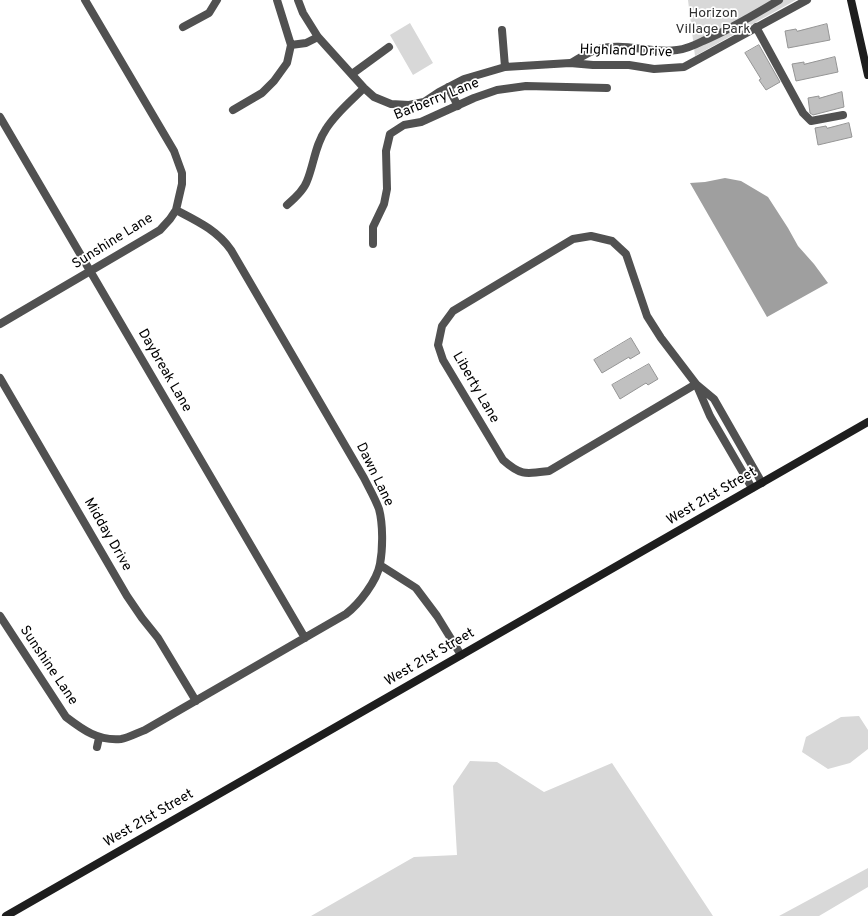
<!DOCTYPE html>
<html>
<head>
<meta charset="utf-8">
<style>
	body { margin:0 }
	canvas { display:block; background:#fff }
</style>
</head>
<body>
<canvas width="868" height="916"></canvas>
<script>
const ctx = document.querySelector('canvas').getContext('2d');
ctx.lineJoin = 'round';
function paint(path, color) { ctx.fillStyle = color; ctx.fill(path, 'evenodd'); }
function stroke(path, color, width, dash) { ctx.strokeStyle = color; ctx.lineWidth = width; ctx.lineCap = dash ? 'butt' : 'round'; ctx.setLineDash(dash || []); ctx.stroke(path); }
function write(font, color, halo, rows, align = 'center') {
  ctx.font = font + ' Overpass,sans-serif'; ctx.lineWidth = 3.5; ctx.setLineDash([]); ctx.textBaseline = 'middle'; ctx.strokeStyle = halo; ctx.fillStyle = color; for (const [text, x, y, turn = 0] of rows) {
    ctx.save(); ctx.translate(x, y); ctx.rotate((+turn || 0) * Math.PI / 180); ctx.textAlign = isNaN(turn) ? turn : align; if (halo) ctx.strokeText(text, 0, 0); ctx.fillText(text, 0, 0); ctx.restore();
  }
}
const green = new Path2D(`
	M688,0H796L695,56Z
	M410,23L433,63L413,75L390,35Z
	M859,716L868,730V749L850,763L828,769L802,752L806,737L841,717Z
	M470,761L497,762L544,792L612,763L713,916H311L414,857L457,855L453,786Z
	M868,868V887L819,916H779Z`);
const water = new Path2D(`
	M725,178L741,181L768,197L788,228L798,246L814,264L828,283L767,317L690,183L705,182Z`);
const building = new Path2D(`
	M827,24L830,40L788,48L785,31L796,29L797,31Z
	M759,45L780,82L766,90L759,80L761,79L745,53Z
	M835,57L838,72L796,81L792,64L804,62V64Z
	M842,92L844,107L813,115L810,113L808,98L819,96V98Z
	M849,123L852,137L818,145L815,128L826,126L827,128Z
	M631,338L640,353L630,359L629,357L602,373L594,360Z
	M649,364L658,379L648,385L646,383L620,399L612,385Z`);
const street = new Path2D(`
	M298,0L303,13L318,37L364,88L374,97L391,104L409,105L424,102L439,92L464,79L505,67L570,63L593,65H629L654,69L684,67L807,0
	M183,27L209,13L217,0
	M756,27L803,113L811,121L843,115
	M502,30L505,67
	M291,45L306,43L318,37
	M571,63C578,59 587,53 595,50C622,41 650,54 677,50C687,49 695,45 703,41C729,30 754,15 779,0
	M352,74L389,47
	M448,87L458,106
	M233,110L262,93L274,81L287,63L291,45L277,0
	M0,117L305,638
	M287,205C294,199 304,190 307,181C314,164 315,145 326,129C336,113 351,101 364,88
	M591,236L612,241L626,254L647,316L661,338L696,384L549,471C526,474 521,476 503,460L443,360L438,345L442,326L453,311L573,239Z
	M373,244V227L384,204L387,189L386,151L390,134L404,125L421,122L474,98L497,90L526,86L607,88
	M0,324L150,236L160,230L170,219L176,210L182,184V173L174,151L85,0
	M0,378L127,596L142,618L158,638L196,701
	M696,384L714,399L762,483
	M697,386L710,416L752,488
	M380,565L416,588L437,616L461,655
	M0,616L66,717C83,730 98,741 121,739C128,738 137,733 145,730L346,614C359,604 377,581 380,564C383,548 383,524 379,509C375,498 369,488 364,478L231,250C217,230 197,221 176,210
	M97,747L99,738`);
const secondary = new Path2D(`
	M851,0L868,75
	M6,916L868,422`);
const parkNames = [
	["Horizon",713,14],
	["Village Park",713,30]
];
const streetNames = [
	["Highland Drive",626,52,2],
	["Barberry Lane",437,100,-22],
	["Sunshine Lane",113,242,-32],
	["Daybreak Lane",164,371,60],
	["Liberty Lane",475,388,60],
	["Dawn Lane",374,475,64],
	["West 21st Street",712,497,-30],
	["Midday Drive",107,535,60],
	["West 21st Street",430,658,-30],
	["Sunshine Lane",48,666,56],
	["West 21st Street",149,819,-30]
];
paint(green, '#d8d8d8');
paint(water, '#9f9f9f');
paint(building, '#c0c0c0');
stroke(building, '#959595', 1);
stroke(street, '#515151', 8);
stroke(secondary, '#1e1e1e', 8);
write('14px', '#2f2f2f', '#fff', parkNames);
write('14px', '#000', '#fff', streetNames);
</script>
</body>
</html>
